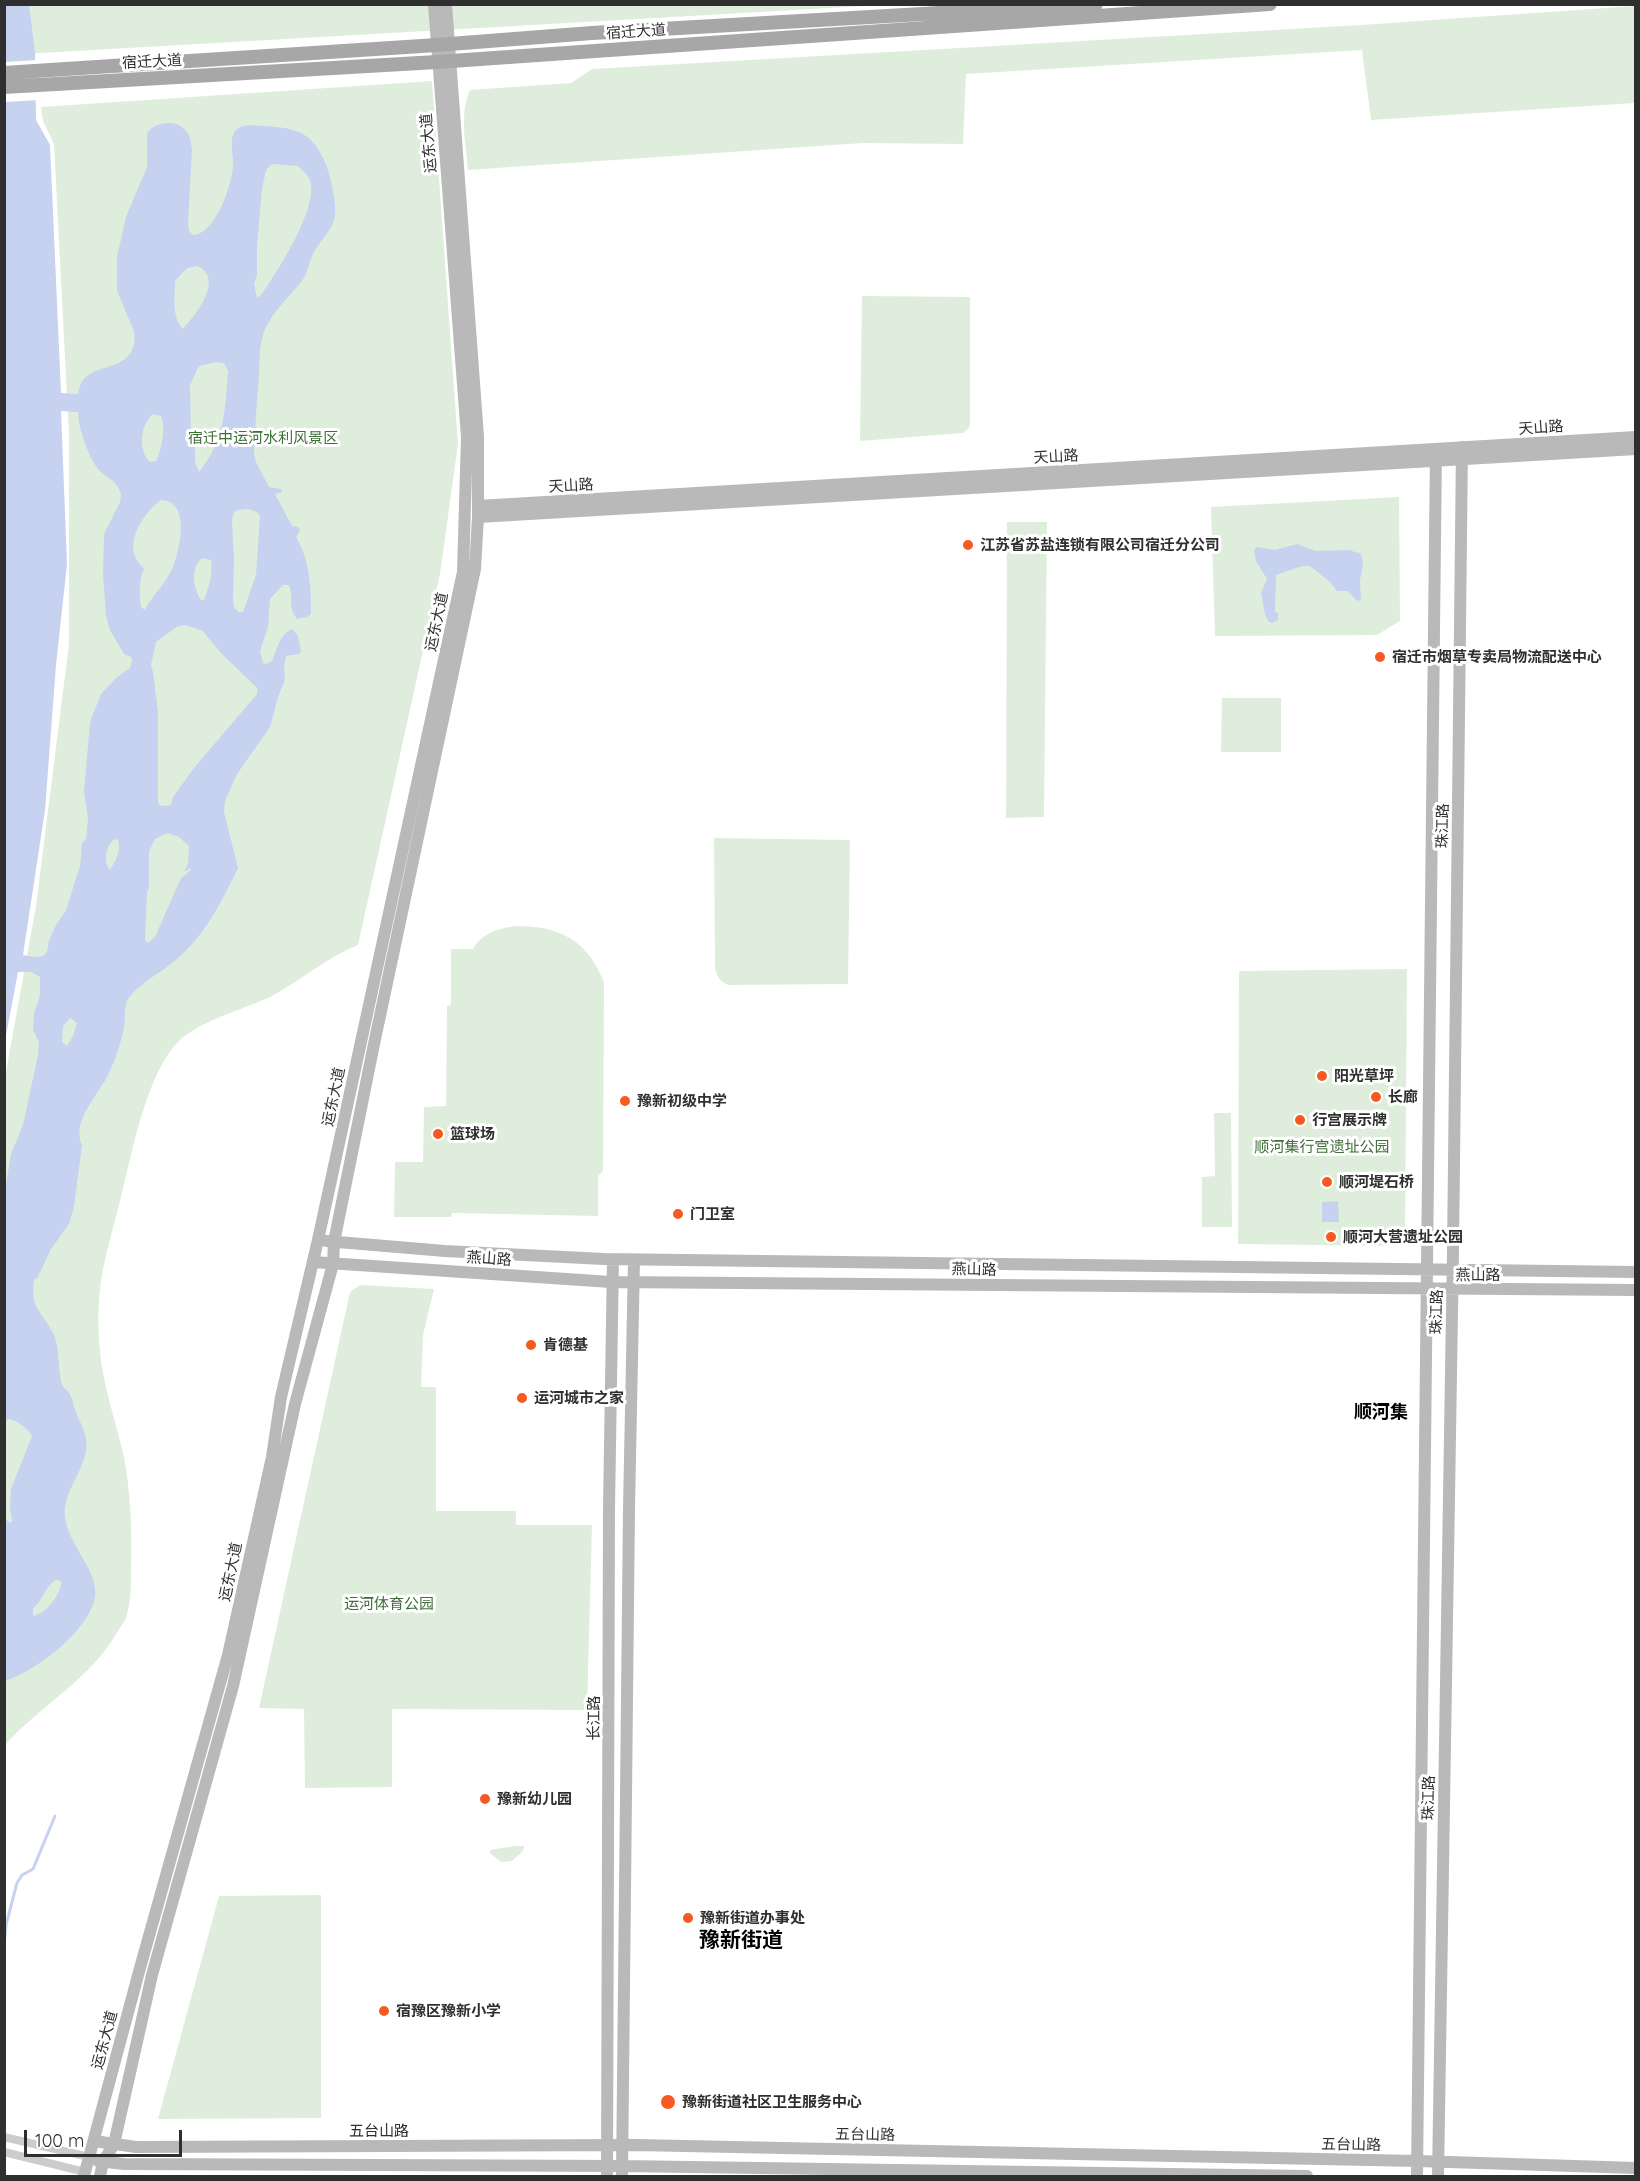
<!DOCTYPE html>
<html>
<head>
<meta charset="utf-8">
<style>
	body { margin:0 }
	#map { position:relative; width:1640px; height:2181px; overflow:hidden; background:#fff; font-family:Quicksand,sans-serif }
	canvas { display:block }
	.frame { position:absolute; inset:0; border:6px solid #2f2f2f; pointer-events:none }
	.scale { position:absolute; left:24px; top:2130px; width:158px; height:27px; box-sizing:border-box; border:3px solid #2f2f2f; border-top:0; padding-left:8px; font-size:18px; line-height:21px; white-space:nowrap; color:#2f2f2f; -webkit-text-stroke:4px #fff; paint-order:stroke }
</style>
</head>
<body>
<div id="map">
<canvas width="1640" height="2181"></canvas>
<div class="frame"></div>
<div class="scale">100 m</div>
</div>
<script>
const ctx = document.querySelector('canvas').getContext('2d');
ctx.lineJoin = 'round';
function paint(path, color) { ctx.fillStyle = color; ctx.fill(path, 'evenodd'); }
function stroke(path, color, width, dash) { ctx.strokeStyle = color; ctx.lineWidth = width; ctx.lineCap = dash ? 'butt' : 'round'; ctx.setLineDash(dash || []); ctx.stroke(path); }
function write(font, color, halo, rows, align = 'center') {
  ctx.font = font + ' Quicksand,"Noto Sans SC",sans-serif'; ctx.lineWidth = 6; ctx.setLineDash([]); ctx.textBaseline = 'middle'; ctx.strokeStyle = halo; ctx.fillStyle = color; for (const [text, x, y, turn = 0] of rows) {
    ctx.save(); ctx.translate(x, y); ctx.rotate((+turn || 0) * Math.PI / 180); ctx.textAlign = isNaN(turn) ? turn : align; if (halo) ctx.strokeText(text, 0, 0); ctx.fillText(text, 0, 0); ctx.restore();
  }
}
const green = new Path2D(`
	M5,5H883L5,55Z
	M1635,6V103L1371,120L1362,50L966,74L963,144L863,143L468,170C466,144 459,114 470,90L571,83L592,69L1361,25Z
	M432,81L458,444L440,574L358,945C326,958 300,981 270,997C244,1009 197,1022 178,1042C146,1075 132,1153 121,1197C115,1221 108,1245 103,1269C97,1300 97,1336 102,1367C107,1397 117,1427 124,1457C131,1494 132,1533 131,1570C131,1583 131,1600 127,1614C126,1620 121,1626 118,1631C91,1679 41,1705 5,1745V1077L36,906L69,644V435L54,144L43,121L41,107Z
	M862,296L970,297V423L969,428L963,433L860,441Z
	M1399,497L1400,621L1377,635L1215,636L1211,507Z
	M1007,522H1047L1044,817L1006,818Z
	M1222,698H1281V752H1221Z
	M714,838L850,840L848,984L728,985C720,981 717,977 715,968Z
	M516,926C560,926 587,940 604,982L603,1171L598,1176V1216L452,1213L451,1217H394L395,1162H423L424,1107L446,1106L447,1006L451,1005V949H473C482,933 499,928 516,926Z
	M1407,969L1405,1238L1394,1246L1238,1244L1239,971Z
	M1214,1113H1231L1232,1227H1202V1177L1215,1176Z
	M360,1285L434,1289L423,1335L421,1387H436V1511H516V1525H592L587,1710L392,1709V1787L305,1788L304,1709L259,1708L350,1292Z
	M515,1846H524L523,1851L512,1861L501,1862L490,1853V1850Z
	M321,1895V2118L158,2119L219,1896Z`);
const water = new Path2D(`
	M29,4L35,53L36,120L50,145L61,393L78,394C79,389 80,384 83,380C99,361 139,372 134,331L117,291V257L126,217L147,167V133C155,121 177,119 186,131C191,137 191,143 192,150L188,224L189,231L193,235C215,235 232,185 233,166C234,156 228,138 236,130C242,124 254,125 262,126C293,128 310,129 324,160C330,172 337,205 335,217C332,230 320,241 314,252C309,261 308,273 302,281C289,297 271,313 264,332C259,345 260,359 259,373C257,400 255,427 254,454L256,462L269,487L281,489L282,492L275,494L292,526L299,527L300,531L296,537C310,561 311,586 311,614L307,617L297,619C287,606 294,597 289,585H283L270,599L268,627L260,651L263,663L266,664L272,661C277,649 279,635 292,629L298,636L301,651L299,654L286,656L284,667L285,680L278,697L270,727L237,774L225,801L224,812L238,868C222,901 205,935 177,959C162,972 143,981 130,996C123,1005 126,1016 124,1027C121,1043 115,1061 108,1075C99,1094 71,1121 82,1145L74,1207L69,1224L51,1249L38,1277L34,1280C30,1310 41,1309 53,1333C61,1349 57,1375 63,1386C64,1389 68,1390 69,1393C73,1398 73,1405 75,1410C79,1420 84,1428 86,1439C90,1467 62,1489 65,1517C68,1543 91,1562 95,1588C100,1624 35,1672 5,1681V1519L10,1523L12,1521L10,1507L11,1489L32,1436C27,1428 18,1420 8,1419L4,1423L5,1190L11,1154L23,1125L38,1055L39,1042L33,1030L34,1013L40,995V977L31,972H18L5,1041L4,5ZM272,164L298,166C302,170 308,175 310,180C319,207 277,273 261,295L257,298L254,284L257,276V245L262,189L266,170ZM197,266C225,278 196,315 183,329C171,316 175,296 175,281L187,268ZM216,362L224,363L228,371C225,410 225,440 199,472L195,462V443L191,441L190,385L199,366ZM61,411L78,412C78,427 89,459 99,470C109,481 116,478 121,495L120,502L104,534L103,575L106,616L110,630L124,654L131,657L132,660L130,668L116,678L101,694L90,722L84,792L88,819L87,830L86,839L82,843L80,866L66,910L55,927L49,940L47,952L43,956L34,957L23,955L45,810L56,665L67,564ZM153,414L161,416C166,430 162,447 156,461L150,462C137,449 141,424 153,414ZM161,500C191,501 180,549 173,567C166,584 152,595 145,610L141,607C139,594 139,580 144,569C142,566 140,565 138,562C124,541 145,511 161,500ZM248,509L257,512L260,516L256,575L243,612H238L234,607L233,600L234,559L232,521L233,514L237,510ZM202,558L211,560C213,573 209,587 204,600H201C193,588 190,568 202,558ZM185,625L203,631L220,652L257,688V694L194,768L173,797L171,805L161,806L158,803V712L153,672L151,665L156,642L178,626ZM168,833L179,837L189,846L188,863L184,872L190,868L191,870L181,878L155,937L148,943L145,941L147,892L149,888V851L155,839ZM114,839L118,840C122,850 115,862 110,870C103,861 106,847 114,839ZM70,1018L77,1023L73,1036L67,1046L62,1042L63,1026ZM56,1580L61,1581C63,1592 45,1615 33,1616V1608C44,1600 44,1587 56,1580Z
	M1297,544L1315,551L1349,550L1361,554L1363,565L1360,580L1361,601L1356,600L1348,591H1337L1330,582L1310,566H1302L1276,575L1275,612L1278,613V620L1272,623L1269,622L1265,614L1261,593L1267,579L1256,561L1254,550L1257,547L1275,550Z
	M1338,1201L1339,1222H1322V1202Z`);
const pier = new Path2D(`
	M38,60L39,100L5,102V62Z`);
const stream = new Path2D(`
	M4,1946L6,1925L17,1883L22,1875L33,1869L55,1816`);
const street = new Path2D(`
	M4,2137L89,2157
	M4,2152L85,2172`);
const secondary = new Path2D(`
	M478,506L1636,437
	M478,517L1636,449
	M326,1241L445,1251L604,1259L1636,1272
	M313,1262L611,1282L1636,1290
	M94,2141L136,2147L636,2145L1418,2161L1636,2168
	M98,2161L124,2164L622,2166L1307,2176
	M84,2176L140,1968L228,1655L272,1457L281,1397L318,1240L463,572L467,437L434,4
	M100,2176L103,2162L114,2144L152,1975L233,1686L295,1404L333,1264L334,1242L374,1044L475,569L478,517V437L446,4
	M607,2176L609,1508L613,1259
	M622,2176L629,1508L634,1260
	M1417,2176L1436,449
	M1438,2176L1453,1250L1462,447`);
const primary = new Path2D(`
	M4,73L437,45L592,33L1096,4
	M4,87L437,62L1270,4`);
const markers = [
	[968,545,6,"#f65922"],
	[1380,657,6,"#f65922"],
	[1322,1076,6,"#f65922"],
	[1376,1097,6,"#f65922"],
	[625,1101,6,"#f65922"],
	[1300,1120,6,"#f65922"],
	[438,1134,6,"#f65922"],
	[1327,1182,6,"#f65922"],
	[678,1214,6,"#f65922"],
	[1331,1237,6,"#f65922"],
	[531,1345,6,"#f65922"],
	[522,1398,6,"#f65922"],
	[485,1799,6,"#f65922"],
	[688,1918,6,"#f65922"],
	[384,2011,6,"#f65922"],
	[668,2102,8,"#f65922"]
];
const streetNames = [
	["宿迁大道",636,32,-4],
	["宿迁大道",152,62,-3],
	["运东大道",429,143,-95],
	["天山路",1541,428,-4],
	["天山路",1056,457,-3],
	["天山路",571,486,-3],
	["运东大道",437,622,-78],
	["珠江路",1443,826,-89],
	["运东大道",334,1097,-78],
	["燕山路",489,1259,4],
	["燕山路",974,1270,1],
	["燕山路",1478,1275],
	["珠江路",1437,1312,-89],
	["运东大道",231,1572,-78],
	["长江路",594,1718,-90],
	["珠江路",1429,1798,-89],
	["运东大道",105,2040,-75],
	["五台山路",379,2131],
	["五台山路",865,2135,1],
	["五台山路",1351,2145,1]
];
const parkNames = [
	["宿迁中运河水利风景区",263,438],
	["顺河集行宫遗址公园",1322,1147],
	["运河体育公园",389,1604]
];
const poiNames = [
	["江苏省苏盐连锁有限公司宿迁分公司",980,545],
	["宿迁市烟草专卖局物流配送中心",1392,657],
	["阳光草坪",1334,1076],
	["长廊",1388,1097],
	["豫新初级中学",637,1101],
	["行宫展示牌",1312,1120],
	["篮球场",450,1134],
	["顺河堤石桥",1339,1182],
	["门卫室",690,1214],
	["顺河大营遗址公园",1343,1237],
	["肯德基",543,1345],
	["运河城市之家",534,1398],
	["豫新幼儿园",497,1799],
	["豫新街道办事处",700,1918],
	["宿豫区豫新小学",396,2011],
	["豫新街道社区卫生服务中心",682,2102]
];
const quarterNames = [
	["顺河集",1381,1413]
];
const districtNames = [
	["豫新街道",741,1941]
];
paint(green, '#dfeedc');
paint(water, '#c6d2ef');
paint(pier, '#fff');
stroke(stream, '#c6d2ef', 3);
stroke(street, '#ccc', 8);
stroke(secondary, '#b9b9b9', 12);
stroke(primary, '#a7a7a7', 14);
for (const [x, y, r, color] of markers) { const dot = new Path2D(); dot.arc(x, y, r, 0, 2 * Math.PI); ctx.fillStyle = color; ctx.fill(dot); stroke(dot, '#fff', 2); }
write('15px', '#2f2f2f', '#fff', streetNames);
write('15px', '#3f6f38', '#fff', parkNames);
write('bold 15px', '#2f2f2f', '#fff', poiNames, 'left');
write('bold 18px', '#000', '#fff', quarterNames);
write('bold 21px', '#000', '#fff', districtNames);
</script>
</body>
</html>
